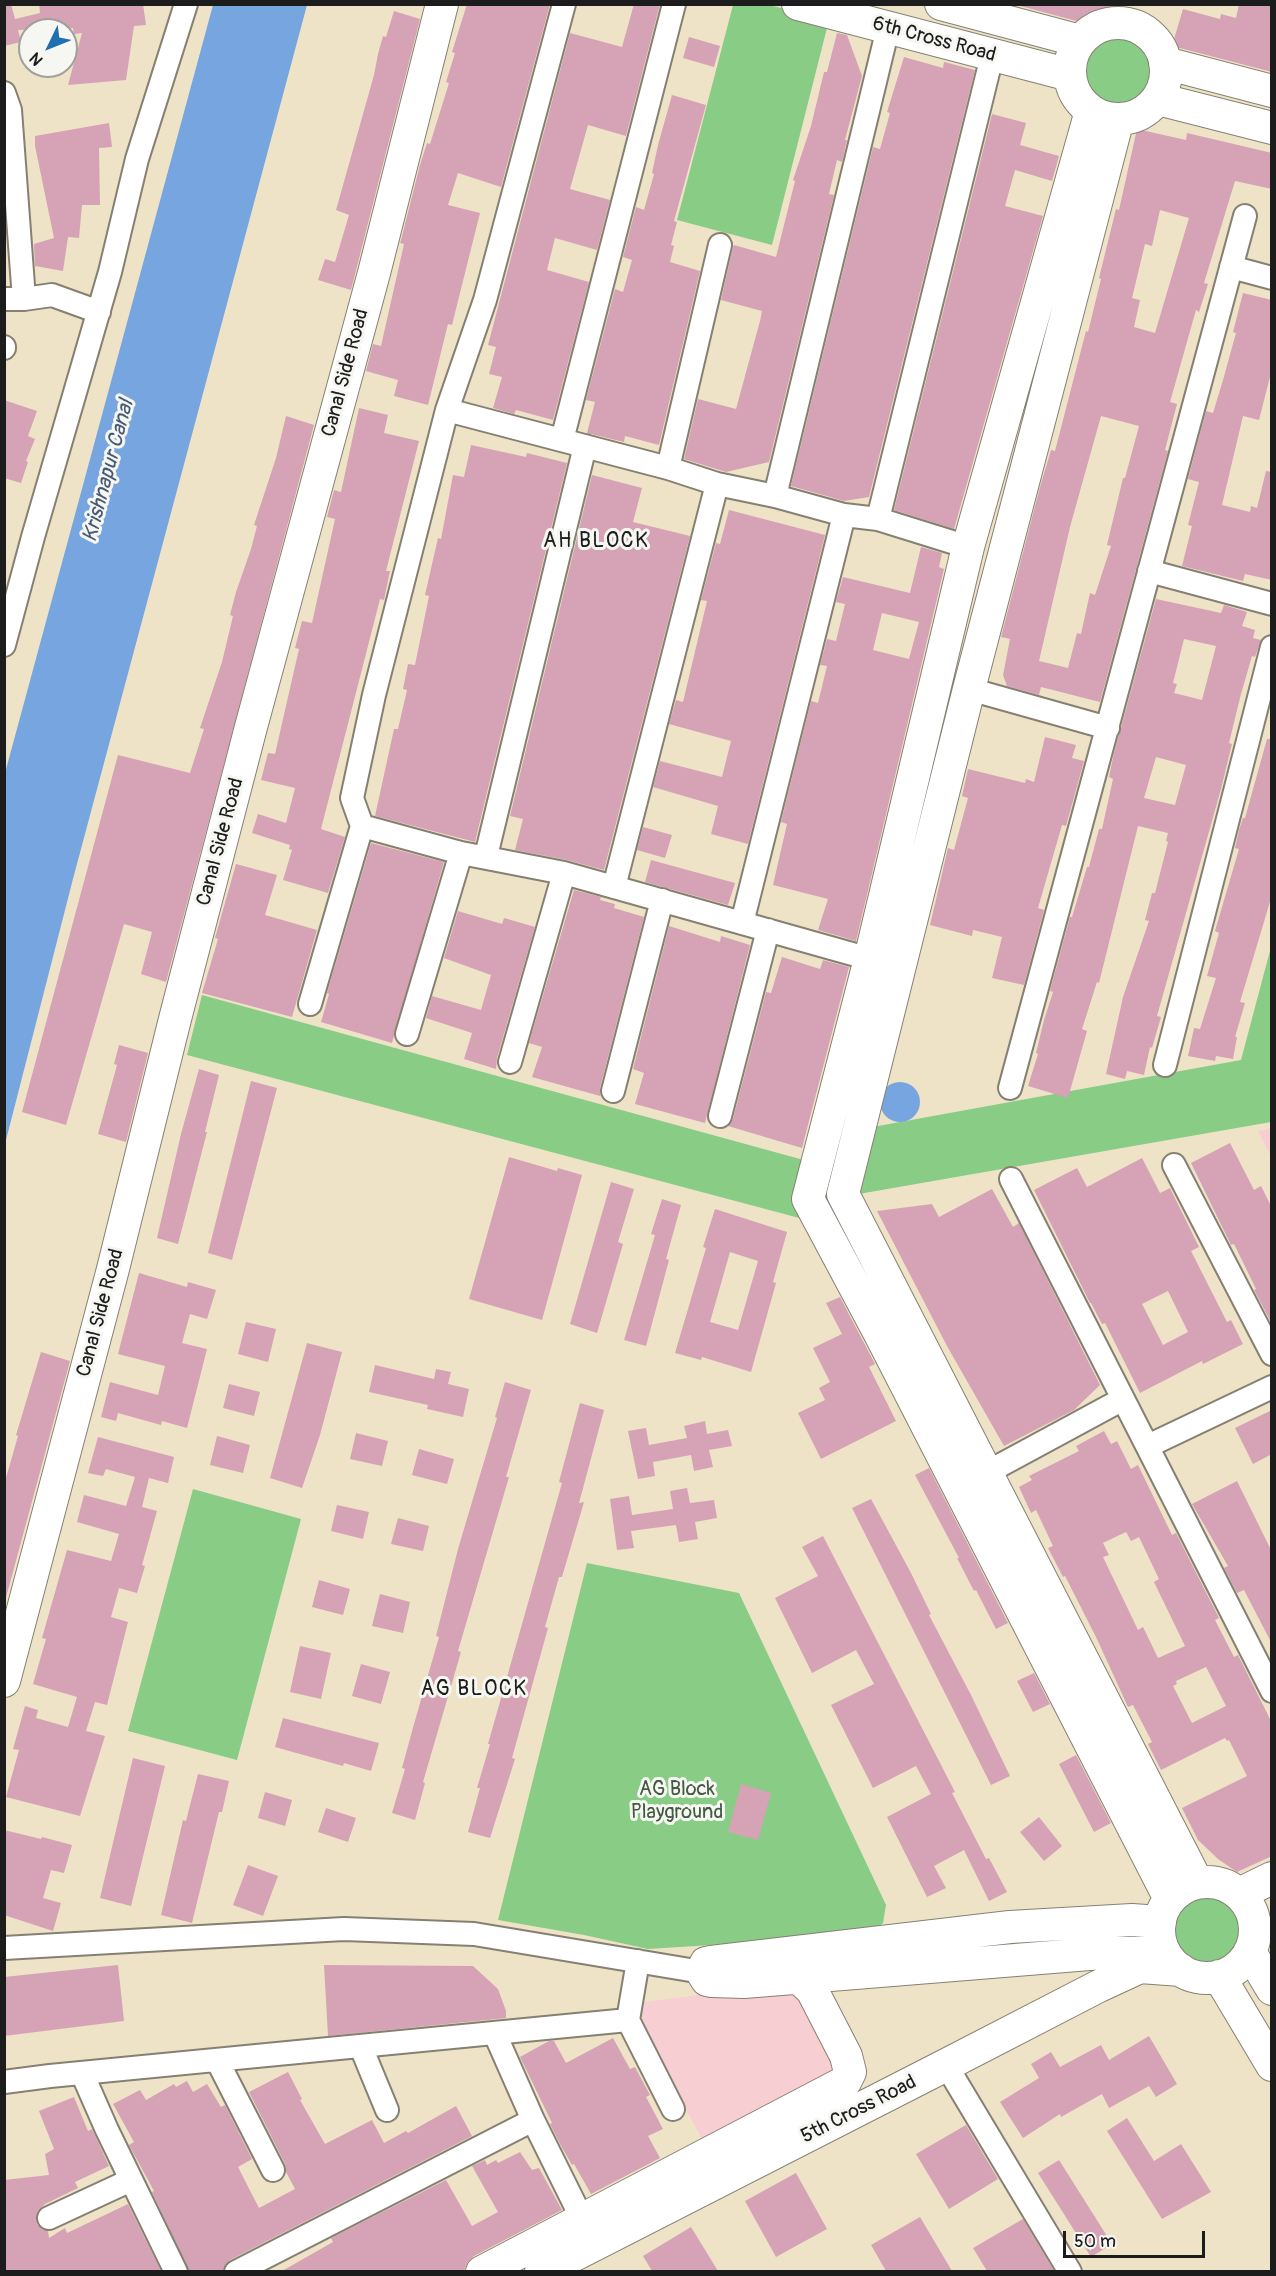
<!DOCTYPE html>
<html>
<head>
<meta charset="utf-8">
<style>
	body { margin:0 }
	#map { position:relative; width:1276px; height:2276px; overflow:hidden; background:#eee3c7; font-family:Pangolin,sans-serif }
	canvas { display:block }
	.frame { position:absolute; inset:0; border:6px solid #1c1c1c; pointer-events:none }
	.north { position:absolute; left:18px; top:18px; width:60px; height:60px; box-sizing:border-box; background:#f6f6f2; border:2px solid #9f9f9c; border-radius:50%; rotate:227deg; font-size:16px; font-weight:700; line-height:24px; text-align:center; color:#1c1c1c }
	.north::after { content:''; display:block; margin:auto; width:21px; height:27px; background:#1f6fb2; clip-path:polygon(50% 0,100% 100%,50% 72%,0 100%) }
	.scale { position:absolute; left:1063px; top:2231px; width:142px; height:27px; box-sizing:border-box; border:3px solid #1c1c1c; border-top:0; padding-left:8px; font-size:18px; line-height:21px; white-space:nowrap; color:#1c1c1c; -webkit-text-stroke:4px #f6f6f2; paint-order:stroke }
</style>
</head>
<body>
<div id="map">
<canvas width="1276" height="2276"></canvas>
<div class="frame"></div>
<div class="north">N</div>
<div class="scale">50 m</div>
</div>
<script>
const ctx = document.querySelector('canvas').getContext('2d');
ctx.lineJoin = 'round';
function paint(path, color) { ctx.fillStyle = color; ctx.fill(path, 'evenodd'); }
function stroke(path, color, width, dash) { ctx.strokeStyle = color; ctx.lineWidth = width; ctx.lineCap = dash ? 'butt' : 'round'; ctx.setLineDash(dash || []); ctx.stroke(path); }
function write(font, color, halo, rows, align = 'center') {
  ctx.font = font + ' Pangolin,sans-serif'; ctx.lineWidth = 6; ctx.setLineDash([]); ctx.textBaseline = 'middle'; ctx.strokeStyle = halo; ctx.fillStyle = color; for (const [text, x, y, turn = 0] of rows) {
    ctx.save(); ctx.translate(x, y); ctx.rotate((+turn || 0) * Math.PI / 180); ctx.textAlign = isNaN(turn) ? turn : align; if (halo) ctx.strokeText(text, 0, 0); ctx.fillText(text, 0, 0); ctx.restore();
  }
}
const built = new Path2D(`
	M1271,1128H1272L1271,1157L1258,1131Z
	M788,1984L818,2012L844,2079L705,2144L627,2004Z`);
const green = new Path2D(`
	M733,5H769L829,20L772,245L677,220Z
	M1080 71a37 37 0 1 1 74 0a37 37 0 1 1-74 0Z
	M1271,947V1122L853,1195L867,1128L1241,1060Z
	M202,995L811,1162L803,1219L187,1055Z
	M193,1489L301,1519L237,1760L128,1731Z
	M587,1563L739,1593L886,1905L883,1923L869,1935L648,1949L584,1935L498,1920Z
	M1172 1929a35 35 0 1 1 70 0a35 35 0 1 1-70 0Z`);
const water = new Path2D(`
	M213,5H307L74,875L5,1144V773Z
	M880 1102a20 20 0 1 1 40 0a20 20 0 1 1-40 0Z`);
const building = new Path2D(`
	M4,4H11L15,19L40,13L39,4H143L146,25L134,26L126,80L68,85L82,33L74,34L73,28L18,30L21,42L4,46Z
	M467,4H550L501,187L458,173L448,205L480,213L452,325L448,324L428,405L394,396L398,380L366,371L373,344L381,346L404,244L400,243L401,240L420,165L427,143L430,144L449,83L446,82L455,53L452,52Z
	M634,4H660L626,136L588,125L570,189L610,200L597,250L555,238L547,270L589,282L553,420L516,410L514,414L493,408L502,377L489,374L496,347L488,345L570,33L622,47Z
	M1013,4H1122L1084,23Z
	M1239,4H1272V72L1172,46L1183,9L1220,19L1221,14L1236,18Z
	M394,11L420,19L351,290L318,280L325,259L335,262L349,215L336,210L374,75L378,54L383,36L386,37Z
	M837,33L847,35L862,76L845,140H847L842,162L837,160L829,194L834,195L769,462L726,472L684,459L698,399L736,409L760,321L762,311L721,300L733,247L734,245L776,257L795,181L793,180L811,126L824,72H827Z
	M689,37L720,46L714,67L683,58Z
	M904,57L943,68L944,62L975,70L869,497L844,501L791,486L873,147L880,149L890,113L887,112Z
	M672,95L706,105L674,221L677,222L671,245L674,246L670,262L700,271L659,445L625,436L624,442L587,433L595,402L586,400L615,289L623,292L632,260L623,257L636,207L644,210L654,174L652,173L658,145Z
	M992,114L1026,123L1020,145L1059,156L1052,181L1015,170L1005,206L1043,216L954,529L894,510Z
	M109,123L112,147L99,148L100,205H82L79,238L68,237L63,271L35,266L34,244L54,238L35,146V136Z
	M1137,129L1186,140L1187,133L1272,153V189L1235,181L1204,283L1208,284L1199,312L1196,310L1170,402L1177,404L1165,450L1168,451L1100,702L1041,687L1039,695L1007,686L1003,675L1010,639L1001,637L1040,487L1051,450L1055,451L1086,331L1088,332L1101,279L1099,278L1116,209L1119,210ZM1160,210L1189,218L1155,333L1134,327L1140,300L1132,298L1145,244L1152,246ZM1101,416L1139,426L1125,478H1123L1107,545L1111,546L1095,595L1090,593L1081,634L1077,633L1068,668L1039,661L1070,527Z
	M1243,293L1272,300V369L1259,420L1243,416L1222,505L1250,512L1251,506L1257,508L1266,471L1272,472V580L1245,574L1243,581L1182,566L1192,526L1188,525L1199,482L1188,479L1206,411L1213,413L1223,380L1236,333L1233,332Z
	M4,400L37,411L28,436L35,439L26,461L28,462L21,483L4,478Z
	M359,408L388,415L384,433L419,441L386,571H390L384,600L380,599L321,829L345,837L328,893L283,880L292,850L289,849L290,845L252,833L258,814L286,823L295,788L261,780L268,753L275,754L299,649L295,648L302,621L312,623L335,519L327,517L334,490L341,492Z
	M286,416L314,425L166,982L141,974L152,932L124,924L66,1125L22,1112L118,755L190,773L204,729L200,728L222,662L233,616L230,615L236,592L251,549L257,526L254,525L276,458Z
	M471,445L526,457L527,453L567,463L475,842L375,816L394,729H398L407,690L403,689L408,664L415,665L429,596L425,595L438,538L441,539L453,475L464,477Z
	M592,475L642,488L633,522L690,536L604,870L567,860L515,850L523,819L510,816Z
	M729,510L825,535L748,844L711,834L718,806L653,787L660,761L722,777L731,741L669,724L676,700L683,702L707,601L701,600L716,543L720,544Z
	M921,547L942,553L939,567L944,569L856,941L818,930L828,899L773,885L787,824L781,822L811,701L818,703L827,666L820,665L827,639L836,641L845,604L836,602L843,577L910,593ZM882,613L919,622L909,659L873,650Z
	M1156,599L1221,613L1224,605L1247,612L1242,626L1255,630L1253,638L1261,640L1255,657L1252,656L1241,694L1229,743L1232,744L1221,789L1157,1016L1161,1017L1152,1048L1150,1047L1144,1075L1127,1071L1125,1079L1106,1074L1123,997L1149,921L1145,920L1152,893H1155L1168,842L1166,841L1168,833L1138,826L1099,983L1097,982L1082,1029L1087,1031L1068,1098L1028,1086L1038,1054L1036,1053L1044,1020L1053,992L1050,991L1070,917H1072L1087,867H1089L1099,829H1102L1113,779L1109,777L1114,753ZM1184,639L1216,646L1202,700L1174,693L1177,684L1173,683ZM1156,757L1186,765L1175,805L1144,798Z
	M1045,737L1076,745L1072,758L1084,761L1066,826L1062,825L1038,908L1044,910L1024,985L992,978L1002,937L973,930L972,936L930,925L948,848L954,850L968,798L962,796L968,769L1025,783L1026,779L1034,782Z
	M1267,739H1272V895L1240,1002L1245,1003L1235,1037H1237L1233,1059L1216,1056L1215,1061L1188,1056L1194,1028L1200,1029L1216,978L1207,976L1219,933L1215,931L1239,849L1235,848L1239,830L1243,818H1245Z
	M643,827L672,835L665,858L637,850Z
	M371,843L444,862L392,1043L321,1022L329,994L327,993Z
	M651,860L735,883L728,905L645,882Z
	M236,864L277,875L265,915L317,930L292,1017L202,993L218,939L215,938Z
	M574,890L601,897L600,900L615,904L614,908L644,917L600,1088V1096L532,1077L542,1047L529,1043Z
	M458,911L502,924L504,918L535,927L497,1058L496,1069L464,1059L472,1033L426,1018L432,996L481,1010L491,975L444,958Z
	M669,926L720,942L721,936L750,945L705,1123L635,1104L644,1073L633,1069Z
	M782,957L820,969L823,960L849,967L802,1148L728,1126L733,1119L766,992L771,993Z
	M119,1045L148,1053L126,1142L98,1134L117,1065L114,1064Z
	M199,1069L219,1075L205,1132H207L178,1244L157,1238L181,1134Z
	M251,1081L277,1088L232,1260L208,1253Z
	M1230,1143L1254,1190L1261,1186L1272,1208V1324L1254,1290L1256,1289L1234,1244L1231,1245L1191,1163Z
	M509,1157L557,1171L558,1168L582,1175L542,1320L469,1299Z
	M1142,1158L1160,1193L1170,1188L1199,1247L1191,1251L1227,1322L1231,1320L1243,1344L1203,1364L1202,1361L1140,1393L1105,1323L1102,1324L1091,1303H1090L1034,1190L1077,1168L1087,1187ZM1168,1291L1188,1332L1163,1345L1142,1304Z
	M611,1182L634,1189L618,1242L623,1244L597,1333L570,1324Z
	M992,1189L1013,1227L1019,1223L1100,1385L1074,1410L1004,1446L947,1346L877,1211L932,1204L939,1217Z
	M662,1199L681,1205L666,1259L669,1260L646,1346L624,1340L655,1235L651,1234Z
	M715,1209L787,1232L773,1282L776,1283L751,1372L702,1357L701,1360L675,1353L706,1248L703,1247ZM730,1252L758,1261L738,1330L710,1322Z
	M139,1273L187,1287L188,1282L216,1290L207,1319L190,1314L182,1343L207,1349L187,1428L162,1421L161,1425L118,1413L116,1421L101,1417L110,1382L158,1395L165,1366L118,1354Z
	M840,1297L875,1364L869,1367L896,1421L821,1459L798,1413L825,1400L819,1388L830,1382L813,1348L842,1334L826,1303Z
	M246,1322L276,1329L268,1362L238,1354Z
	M307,1343L342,1352L320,1435L302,1488L270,1478Z
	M41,1352L70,1361L4,1605V1485L18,1436L16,1435Z
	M375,1365L434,1379L436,1369L451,1372L448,1384L469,1389L463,1417L427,1409L428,1405L369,1392Z
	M505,1382L531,1390L506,1477H509L458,1651L461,1652L423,1782L425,1783L415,1820L392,1813L405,1769L402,1768L414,1724L439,1637L436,1636L458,1549L497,1418L495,1417Z
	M229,1384L260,1392L254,1416L223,1408Z
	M580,1403L604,1410L579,1503L584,1502L562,1577H559L545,1627L548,1628L512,1758L515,1759L490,1838L468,1832L480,1788H477L490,1744H488L562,1483L559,1482Z
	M1272,1410V1454L1253,1464L1235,1428Z
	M705,1421L707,1434L728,1430L732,1446L709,1450L713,1467L694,1471L691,1455L653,1462L655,1476L638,1479L628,1431L646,1428L649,1445L687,1438L684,1426Z
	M1104,1431L1111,1444L1117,1441L1131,1469L1138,1465L1172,1535L1176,1533L1213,1606L1219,1618L1215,1620L1234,1657L1238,1655L1272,1723V1856L1237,1872L1218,1859L1198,1840L1182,1808L1247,1776L1229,1740L1227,1741L1225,1738L1161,1770L1148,1744L1152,1742L1133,1705L1128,1707L1096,1637L1065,1576L1063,1577L1048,1548L1053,1546L1036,1510L1031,1513L1019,1487L1032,1480L1029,1476L1079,1451L1076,1446ZM1126,1532L1131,1541L1139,1537L1159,1579L1154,1582L1185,1646L1158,1658L1143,1627L1138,1630L1103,1557L1109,1555L1103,1543ZM1206,1667L1226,1706L1192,1723L1173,1686L1177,1684L1176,1681Z
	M356,1433L388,1441L382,1466L350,1459Z
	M217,1436L250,1445L243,1473L210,1465Z
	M98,1437L174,1457L168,1483L149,1478L142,1507L157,1511L142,1565L145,1566L137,1593L119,1588L111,1617L128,1622L107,1705L95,1702L86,1731L105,1736L80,1816L6,1797L19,1750L13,1749L25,1706L38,1710L36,1718L68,1727L77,1697L33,1684L46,1639L42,1638L67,1550L111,1561L119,1534L77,1522L84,1495L126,1506L135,1477L106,1469L103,1476L88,1473Z
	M419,1449L454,1459L447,1484L412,1475Z
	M929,1468L1008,1623L996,1629L976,1590L974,1591L957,1558H959L915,1475Z
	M1237,1481L1272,1552V1644L1244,1590L1237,1593L1224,1568L1228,1566L1192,1504Z
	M687,1488L690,1503L714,1500L717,1518L695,1522L698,1539L679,1542L676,1525L631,1531L634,1548L617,1550L610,1499L629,1496L632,1515L673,1509L670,1491Z
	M871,1499L911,1573L931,1614L929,1615L971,1695L1010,1776L991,1785L852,1508Z
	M337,1505L369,1512L363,1539L331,1531Z
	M398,1518L429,1526L423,1551L391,1544Z
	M823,1536L955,1792L952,1793L986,1859L989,1858L1007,1892L989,1901L964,1850L934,1866L946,1888L927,1897L887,1817L931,1794L916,1766L873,1788L831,1705L874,1684L856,1650L812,1673L775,1598L818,1576L802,1547Z
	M319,1580L350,1589L343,1615L312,1607Z
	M380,1594L410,1602L403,1633L372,1626Z
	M300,1646L331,1653L321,1699L290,1692Z
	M361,1664L390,1672L381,1704L352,1696Z
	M1034,1673L1050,1704L1033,1712L1017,1681Z
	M283,1718L379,1743L371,1771L344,1763L343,1766L275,1747Z
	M1076,1755L1111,1823L1094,1832L1059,1764Z
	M133,1758L165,1766L131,1906L100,1898Z
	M198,1774L229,1781L222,1812H219L192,1923L161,1915L183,1820L186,1821Z
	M741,1784L771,1793L758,1840L728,1832Z
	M265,1792L292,1800L285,1826L258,1818Z
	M326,1808L356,1818L348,1842L318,1832Z
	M1039,1817L1062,1846L1044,1861L1020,1832Z
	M4,1830L41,1839L42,1837L72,1845L64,1873L51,1870L43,1898L61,1903L53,1931L4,1915Z
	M248,1865L278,1876L263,1916L233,1905Z
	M118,1965L124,2021L4,2036V1977Z
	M324,1965L473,1966L498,1989L506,2011V2018L328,2036Z
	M1149,2036L1177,2084L1156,2097L1149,2086L1109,2108L1102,2094L1061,2117L1060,2114L1023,2138L1000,2102L1039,2078L1031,2064L1051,2052L1060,2067L1101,2045L1109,2060Z
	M613,2038L630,2069L635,2067L650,2095L646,2097L663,2129L648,2136L660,2158L591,2194L574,2164L572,2165L560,2144L550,2124L552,2123L520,2057L549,2041H554L566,2063Z
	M288,2072L302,2099L300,2100L325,2144L372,2120L384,2143L406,2131L408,2133L456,2106L472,2136L230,2260L222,2271H189L152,2192L154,2191L129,2145L134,2142L113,2104L140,2090L146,2100L174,2084L176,2087L187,2081L193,2092L207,2084L221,2107L225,2105L252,2159L238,2167L259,2208L295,2189L286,2172L285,2164L249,2092Z
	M74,2097L88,2131L92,2129L109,2166L75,2182L78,2188L45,2204L38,2211L36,2217L37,2224L42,2229L48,2231L49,2238L65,2228L67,2233L128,2204L161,2271H4V2180L49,2175L45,2154L54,2149L39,2111Z
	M1127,2118L1154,2161L1181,2144L1211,2192L1162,2219L1107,2131Z
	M966,2125L998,2179L949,2209L916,2154Z
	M520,2152L532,2170L539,2168L562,2210L474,2256L467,2263L464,2271H282L333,2242L331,2238L446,2180L472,2226L498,2212L472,2166L485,2160L487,2165L496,2160L498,2163Z
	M1059,2160L1112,2244L1091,2257L1038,2173Z
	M796,2173L827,2229L776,2257L745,2201Z
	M920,2217L952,2271H886L871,2245Z
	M1023,2219L1054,2271H987L973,2248Z
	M691,2227L718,2271H652L643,2256Z`);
const street = new Path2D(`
	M564,4L485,300L447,410L374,695L352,798L362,826L461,853L564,873L870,959
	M4,93L10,110L24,299
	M1231,267L1272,278
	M4,299H24L52,295L99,312
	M4,347V348
	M447,410L668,468L717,484L775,496L844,515L878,519L968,547
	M562,440L674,4
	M668,468L720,245
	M775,496L888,28
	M878,519L992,56
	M1149,571L1272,604
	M4,645L33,537L110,272L137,159L186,4
	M969,689L1108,728
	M486,856L585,446
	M614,887L717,484
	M742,923L844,515
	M310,1004L362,826
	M407,1034L461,853
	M510,1062L564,873
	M1165,1065L1272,647
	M1010,1088L1245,216
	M613,1091L662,900
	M720,1116L768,930
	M1174,1165L1272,1354
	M1011,1179L1272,1691
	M1148,1446L1272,1387
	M986,1473L1123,1399
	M4,1948L344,1929L474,1934L702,1972
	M628,2020L638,1961
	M495,2034L533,2120L589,2233
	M361,2047L387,2110
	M217,2060L273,2170
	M946,2065L1070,2272
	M82,2073L107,2130L176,2272
	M4,2082L50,2076L628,2020L673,2109
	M49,2218L131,2180
	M236,2272L533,2120`);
const secondary = new Path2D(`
	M798,4L1070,75
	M941,4L1080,41
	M1070 71a48 48 0 1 1 96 0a48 48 0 1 1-96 0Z
	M1165,63L1272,91
	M1158,99L1272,128
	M1091,111L968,547L870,959L808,1199L880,1334L1170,1899
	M1118,119L969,689L843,1194L1197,1882
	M4,1681L113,1269L175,1019L251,727L374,273L442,4
	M1159 1930a48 48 0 1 1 96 0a48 48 0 1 1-96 0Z
	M1239,1894L1272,1878
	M1160,1922L1132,1920L1010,1927L711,1962L706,1963L702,1972L707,1980L712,1981L744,1982L1102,1953H1165
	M1250,1952L1272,1989
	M1219,1976L1272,2065
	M482,2272L845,2082L850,2072L846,2056L812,1990L797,1976
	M541,2272L946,2065L1099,1986L1140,1967L1181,1970`);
const streetNames = [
	["6th Cross Road",934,40,15],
	["Canal Side Road",346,373,-75],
	["Canal Side Road",221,842,-75],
	["Canal Side Road",101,1313,-75],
	["5th Cross Road",859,2110,-27]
];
const parkNames = [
	["AG Block",677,1790],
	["Playground",677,1813]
];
const waterNames = [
	["Krishnapur Canal",109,471,-75]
];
const neighbourhoodNames = [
	["AH BLOCK",596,542],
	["AG BLOCK",474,1690]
];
paint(built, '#f7cfd2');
paint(green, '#88cc86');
paint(water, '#77a5e0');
paint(building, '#d6a2b6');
stroke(street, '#858072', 26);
stroke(secondary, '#858072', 34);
stroke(street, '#fff', 22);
stroke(secondary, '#fff', 32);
write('20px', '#1c1c1c', '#f6f6f2', streetNames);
write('20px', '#425a41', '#f6f6f2', parkNames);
write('italic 21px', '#455a74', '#f6f6f2', waterNames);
ctx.letterSpacing = '1.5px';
write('21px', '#1c1c1c', '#f6f6f2', neighbourhoodNames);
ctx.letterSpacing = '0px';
</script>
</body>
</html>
